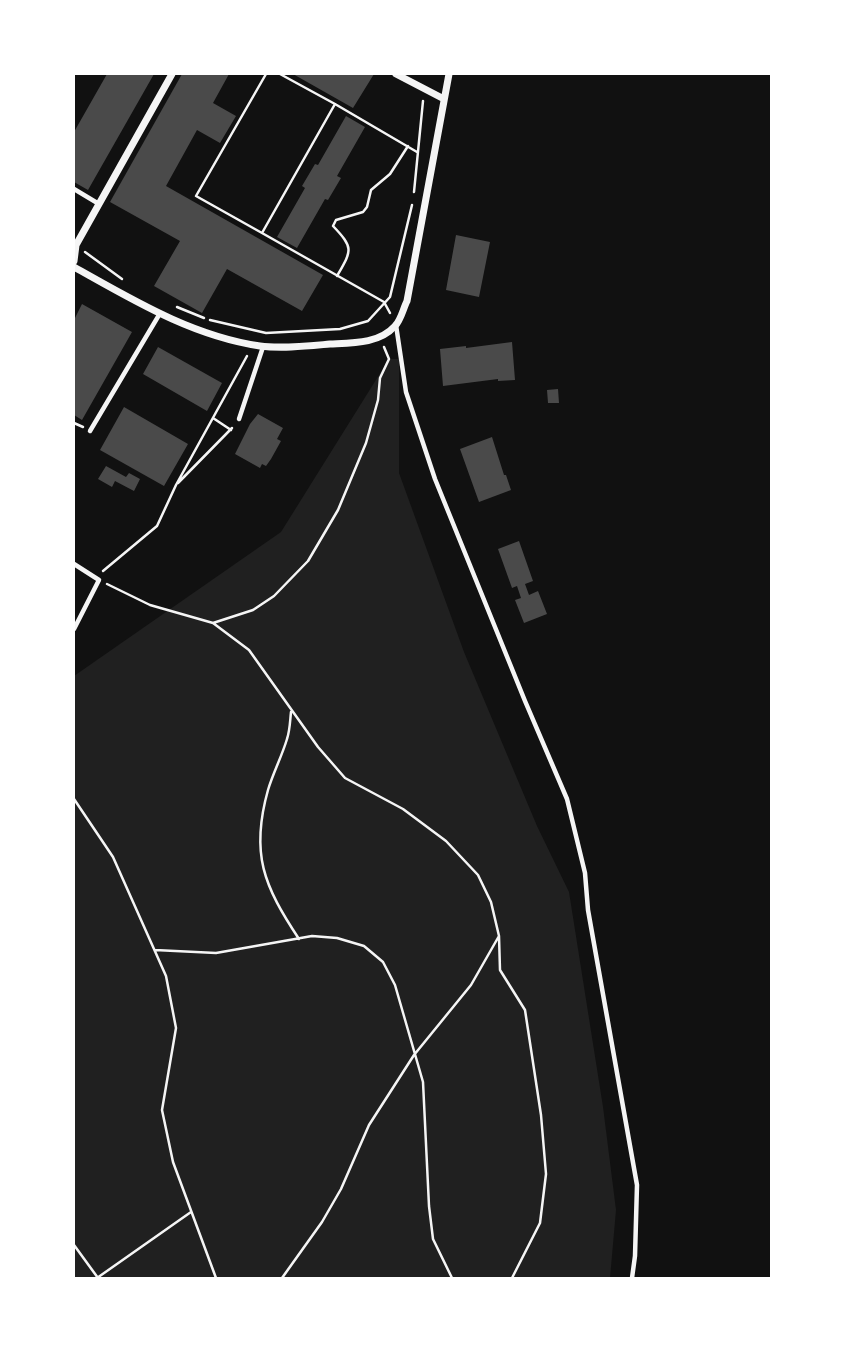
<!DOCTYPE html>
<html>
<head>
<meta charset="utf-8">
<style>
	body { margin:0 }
	#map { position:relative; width:845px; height:1352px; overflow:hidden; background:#111; font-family:"Nunito Sans",sans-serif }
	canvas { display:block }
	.frame { position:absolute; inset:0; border:75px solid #fff; pointer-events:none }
</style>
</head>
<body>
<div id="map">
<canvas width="845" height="1352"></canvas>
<div class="frame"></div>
</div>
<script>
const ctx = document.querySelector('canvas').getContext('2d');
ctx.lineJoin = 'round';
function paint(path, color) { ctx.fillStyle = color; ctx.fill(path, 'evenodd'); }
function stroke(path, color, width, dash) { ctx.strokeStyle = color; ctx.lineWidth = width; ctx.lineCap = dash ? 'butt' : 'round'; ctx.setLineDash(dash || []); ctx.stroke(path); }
const green = new Path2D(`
	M389,359H399V473L464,652L537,826L569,892L603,1107L616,1210L610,1278H74V676L281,532Z`);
const building = new Path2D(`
	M107,74H154L88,190L74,182V132Z
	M182,74H229L213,103L236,116L220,143L197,130L166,186L323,275L302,311L227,269L202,313L154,286L180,241L110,202Z
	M293,74H374L353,108Z
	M346,116L365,127L337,176L341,178L328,200L325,199L297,248L277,237L305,188L302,186L315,164L318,165Z
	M456,235L490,242L479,297L446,290Z
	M82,304L132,332L82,420L74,415V320Z
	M512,342L515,380L498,381V379L443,386L440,349L466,346V348Z
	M158,347L222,383L207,411L143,374Z
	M558,389L559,403H548L547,390Z
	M124,407L188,444L164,486L100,450Z
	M258,414L283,428L277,439L281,441L271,459L266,466L262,464L260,468L235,454L250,424Z
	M492,437L504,475H506L511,490L479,502L460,449Z
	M106,466L126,477L129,473L140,479L134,491L115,481L112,487L98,479Z
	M519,541L533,581L525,584L529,595L538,591L547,614L524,623L515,600L521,598L517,586L512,588L498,549Z`);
const path = new Path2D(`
	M280,74L335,104
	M414,192L423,101
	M262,233L196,196L266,74
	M85,252L122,279
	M337,276C352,250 354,248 333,226L336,220L363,212L367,207L371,190L390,174L408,146
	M177,307L204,318
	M390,313L384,302L262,233L335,104L417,152
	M210,320L266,333L340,329L368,321L390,297L412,205
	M213,418L231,430
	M74,423L83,427
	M178,483L232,428
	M103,571L157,526L176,485L247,356
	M107,584L150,605L213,623L253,610L274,596L308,561L338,510L366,443L378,400L380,378L389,359L384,347
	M213,623L249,650L318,747L345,778L403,809L446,841L478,875L491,902L499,936L500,970L525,1010L541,1115L546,1174L540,1223L512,1278
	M291,712C290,721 290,730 287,739C282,756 273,773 268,790C250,854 264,886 299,939
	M74,799L113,857L166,976L176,1028L162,1110L173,1162L216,1278
	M155,950L216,953L312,936L337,938L364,946L383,962L395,985L423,1082L429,1206L433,1239L452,1278
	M74,1245L98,1278
	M97,1278L191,1212
	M282,1278L322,1222L341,1189L369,1125L414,1055L471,985L499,936`);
const service = new Path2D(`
	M74,189L99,204
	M396,325L406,392L435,479L525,701L567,799L585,873L588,910L637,1185L635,1256L632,1278
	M239,419L263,347
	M90,431L159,315
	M74,564L99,580L74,629`);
const minor = new Path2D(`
	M396,74L444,99
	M74,261L76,245L172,74
	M74,267C133,300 192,336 260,346C282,349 308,346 330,344C352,343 379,344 395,326C401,320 403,309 407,301L449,74`);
paint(green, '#202020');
paint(building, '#4a4a4a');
stroke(path, '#f5f5f5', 2.5);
stroke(service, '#f5f5f5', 4.5);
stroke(minor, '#f5f5f5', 7);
</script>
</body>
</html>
